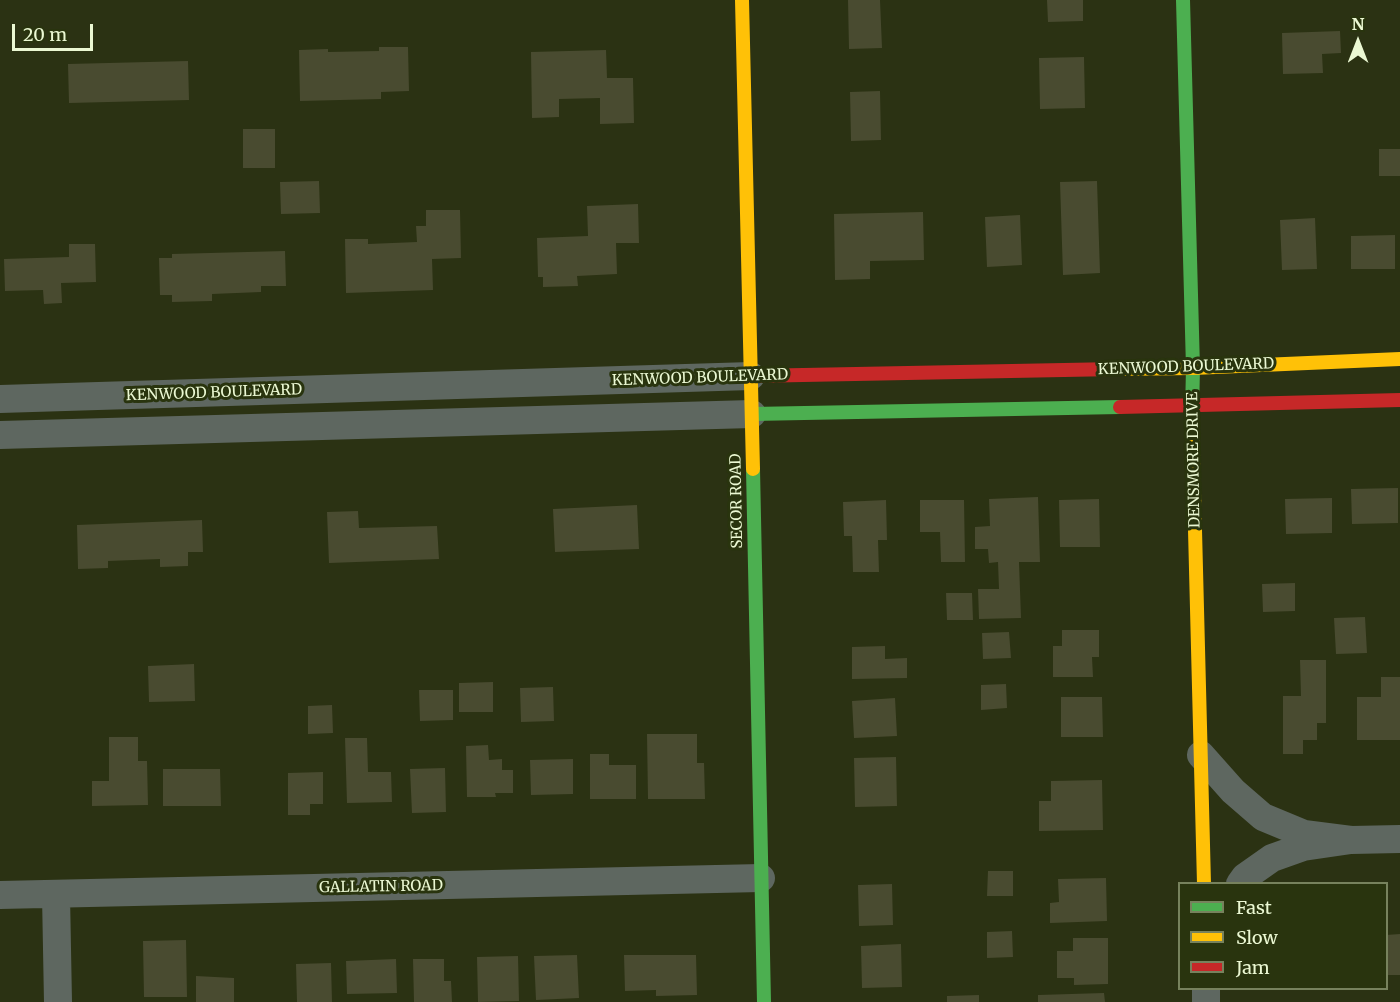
<!DOCTYPE html>
<html>
<head>
<meta charset="utf-8">
<style>
	body { margin:0 }
	#map { position:relative; width:1400px; height:1002px; overflow:hidden; background:#2b3213; font-family:Merriweather,serif }
	canvas { display:block }
	.legend { position:absolute; left:1178px; top:882px; width:210px; height:108px; box-sizing:border-box; background:#29340e; border:2px solid #77825d; margin:0; padding:8px 10px; list-style:none; font-size:18px; color:#ebf8d3 }
	.legend li { display:flex; align-items:center; gap:12px; height:30px }
	.legend b { width:30px; border:2px solid #77825d }
	.north { position:absolute; left:1328px; top:12px; width:60px; height:60px; -webkit-text-stroke:4px #29340e; paint-order:stroke; rotate:0deg; font-size:16px; font-weight:700; line-height:24px; text-align:center; color:#ebf8d3 }
	.north::after { content:''; display:block; margin:auto; width:21px; height:27px; background:#ebf8d3; clip-path:polygon(50% 0,100% 100%,50% 72%,0 100%) }
	.scale { position:absolute; left:12px; top:24px; width:81px; height:27px; box-sizing:border-box; border:3px solid #ebf8d3; border-top:0; padding-left:8px; font-size:18px; line-height:21px; white-space:nowrap; color:#ebf8d3; -webkit-text-stroke:4px #29340e; paint-order:stroke }
</style>
</head>
<body>
<div id="map">
<canvas width="1400" height="1002"></canvas>
<ul class="legend">
<li><b style="height:8px;background:#4caf50"></b>Fast</li>
<li><b style="height:8px;background:#ffc107"></b>Slow</li>
<li><b style="height:8px;background:#c62828"></b>Jam</li>
</ul>
<div class="north">N</div>
<div class="scale">20 m</div>
</div>
<script>
const ctx = document.querySelector('canvas').getContext('2d');
ctx.lineJoin = 'round';
function paint(path, color) { ctx.fillStyle = color; ctx.fill(path, 'evenodd'); }
function stroke(path, color, width, dash) { ctx.strokeStyle = color; ctx.lineWidth = width; ctx.lineCap = dash ? 'butt' : 'round'; ctx.setLineDash(dash || []); ctx.stroke(path); }
function write(font, color, halo, rows, align = 'center') {
  ctx.font = font + ' Merriweather,serif'; ctx.lineWidth = 6; ctx.setLineDash([]); ctx.textBaseline = 'middle'; ctx.strokeStyle = halo; ctx.fillStyle = color; for (const [text, x, y, turn = 0] of rows) {
    ctx.save(); ctx.translate(x, y); ctx.rotate((+turn || 0) * Math.PI / 180); ctx.textAlign = isNaN(turn) ? turn : align; if (halo) ctx.strokeText(text, 0, 0); ctx.fillText(text, 0, 0); ctx.restore();
  }
}
const building = new Path2D(`
	M848,0H880L882,48L849,49Z
	M1047,0H1083V21L1048,22Z
	M1340,31L1341,53L1322,54L1323,73L1283,74L1282,33Z
	M379,47H408L409,91L381,92V99L300,101L299,50L328,49V52L379,51Z
	M606,50L607,78H633L634,123L600,124V98L559,99V117L532,118L531,52Z
	M1084,57L1085,108L1040,109L1039,58Z
	M188,61L189,100L69,103L68,64Z
	M880,91L881,140L851,141L850,92Z
	M243,129H275V168H243Z
	M1379,149H1400V176H1379Z
	M319,181L320,213L281,214L280,182Z
	M1097,181L1100,273L1063,275L1060,182Z
	M638,204L639,243H616L617,274L577,276L578,286L543,287V277H538L537,238L588,236L587,206Z
	M426,210H460L461,258L432,259L433,290L346,293L345,239H368V244L417,242L416,226H426Z
	M923,212L924,260L870,261V279L835,280L834,214Z
	M1020,215L1022,265L987,267L985,217Z
	M1315,218L1317,269L1282,270L1280,220Z
	M1395,235V269H1351V236Z
	M69,244H95L96,282L61,283L62,303L44,304L43,290L5,291L4,259L69,257Z
	M285,251L286,286H261V292L212,294V301L172,302V295H160L159,258H172V254Z
	M1398,488V523L1352,524L1351,489Z
	M1038,497L1040,562H1019L1021,618L979,619L978,589H999L998,562L989,563L988,549H975V527L990,526L989,499Z
	M1332,498V533L1286,534L1285,499Z
	M1099,499L1100,547H1060L1059,500Z
	M886,500L887,540H878L879,572H853L852,536H844L843,502Z
	M920,500H964L965,562H941L940,532H920Z
	M637,505L639,549L555,552L553,509Z
	M358,511L359,528L437,526L439,559L329,563L327,512Z
	M202,520L203,552H188V566L160,567V559L108,561V568L78,569L77,525Z
	M1295,583V611L1263,612L1262,584Z
	M946,593H972L973,620H947Z
	M1365,617L1367,653L1336,654L1334,618Z
	M1062,630H1099V657H1092L1093,677H1053V646H1062Z
	M1009,632L1011,658L983,659L982,633Z
	M885,646V659L907,658V678L852,679V647Z
	M1300,660H1326V723H1317V740H1303V754H1283V696H1301Z
	M194,664L195,701L149,702L148,666Z
	M1381,677H1400V740H1357V697H1381Z
	M493,682V712H459V683Z
	M1006,684L1007,708L981,710V685Z
	M553,687L554,721L521,722L520,688Z
	M419,690H453V720L420,721Z
	M1061,697H1102L1103,737H1061Z
	M895,698L897,736L854,738L852,701Z
	M332,705L333,733L308,734V706Z
	M647,734H697V763H704L705,799H648Z
	M109,737H138V761H147L148,805L92,806V781H109Z
	M345,738H367L368,772H391L392,802L347,803Z
	M488,745L489,760L502,759V770H513V793H495L496,797H467L466,746Z
	M590,754H609V765H636V799H590Z
	M896,757L897,806L855,807L854,758Z
	M573,759V794L531,795L530,760Z
	M445,768L446,812L412,813L410,769Z
	M163,769H220L221,806H163Z
	M323,772V804H310V815H288V773Z
	M1102,780L1103,830L1039,831V801H1051V781Z
	M988,871H1013V896H987Z
	M1106,878L1107,921L1050,923V903L1059,902L1058,879Z
	M892,884L893,925L859,926L858,885Z
	M1012,931L1013,957L987,958V932Z
	M1400,934V975H1386V935Z
	M1073,938H1108V984L1074,985V978H1057V951H1073Z
	M186,940L187,997H144L143,941Z
	M901,944L902,987L862,988L861,946Z
	M577,955L579,998L536,1000L534,956Z
	M624,955H696L697,995L656,996V990L625,991Z
	M518,956L519,1001L478,1002L477,957Z
	M396,959L397,993L347,994L346,961Z
	M413,959H444V981H451L452,1002H414Z
	M331,963L332,1002H297L296,964Z
	M196,976L234,978V1002H196Z
	M1104,993L1105,1002H1038V995Z
	M979,995V1002H947V996Z`);
const street = new Path2D(`
	M0,399L751,376
	M0,435L752,414
	M1201,755L1233,791L1263,817L1304,834L1351,840
	M1240,884L1245,877L1272,858L1303,847L1351,840L1400,839
	M0,895L761,878
	M56,895L58,1002
	M1206,988V1002`);
const fast = new Path2D(`
	M1183,0L1193,368L1192,412
	M752,414L1120,407
	M753,469L764,1002`);
const slow = new Path2D(`
	M742,0L753,469
	M1116,369L1193,368L1400,359
	M1192,412L1204,884`);
const jam = new Path2D(`
	M751,376L1116,369
	M1120,407L1400,400`);
const streetNames = [
	["KENWOOD BOULEVARD",1186,367,-2],
	["KENWOOD BOULEVARD",700,378,-2],
	["KENWOOD BOULEVARD",214,393,-2],
	["DENSMORE DRIVE",1194,460,-91],
	["SECOR ROAD",737,501,-91],
	["GALLATIN ROAD",381,887,-1]
];
paint(building, '#494b30');
stroke(street, '#5e6760', 28);
stroke(fast, '#4caf50', 14);
stroke(slow, '#ffc107', 14);
stroke(jam, '#c62828', 14);
write('15px', '#ebf8d3', '#29340e', streetNames);
</script>
</body>
</html>
